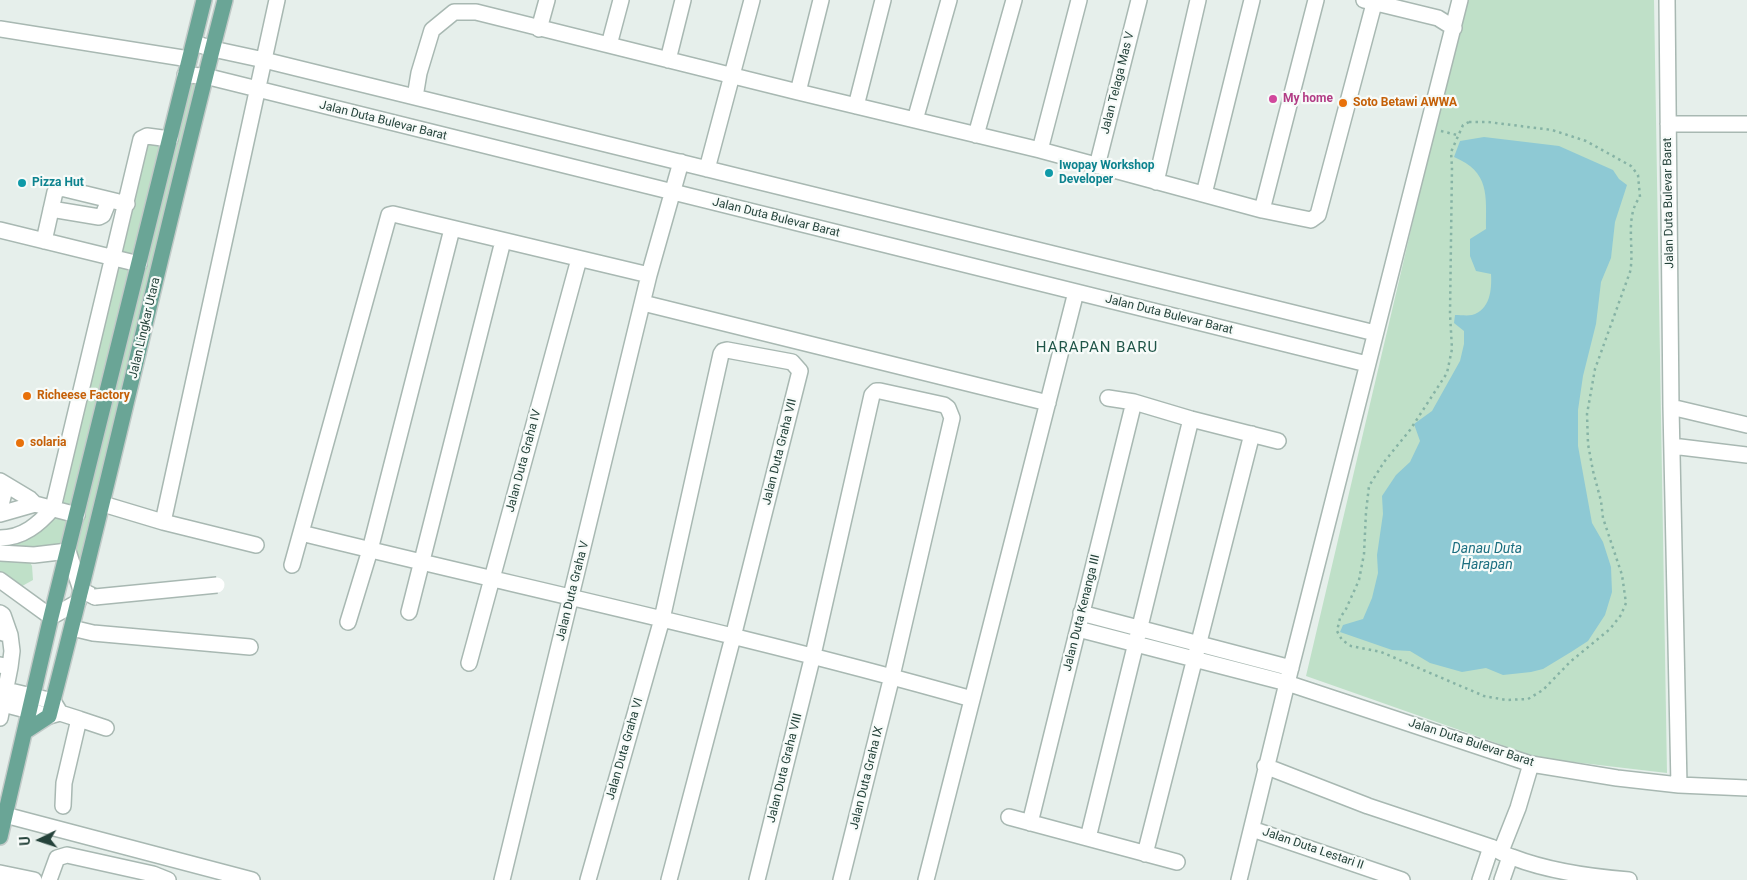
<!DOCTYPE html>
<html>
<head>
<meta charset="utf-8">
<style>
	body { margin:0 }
	#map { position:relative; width:1747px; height:880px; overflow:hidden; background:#e6efeb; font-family:Roboto,sans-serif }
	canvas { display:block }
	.north { position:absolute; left:15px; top:815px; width:50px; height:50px; -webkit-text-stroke:4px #f7fbf9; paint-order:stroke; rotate:266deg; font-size:14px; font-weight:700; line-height:20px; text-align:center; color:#24423a }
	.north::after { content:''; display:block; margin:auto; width:18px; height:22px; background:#24423a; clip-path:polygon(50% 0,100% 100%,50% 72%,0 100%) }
</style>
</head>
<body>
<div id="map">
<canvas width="1747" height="880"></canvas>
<div class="north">U</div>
</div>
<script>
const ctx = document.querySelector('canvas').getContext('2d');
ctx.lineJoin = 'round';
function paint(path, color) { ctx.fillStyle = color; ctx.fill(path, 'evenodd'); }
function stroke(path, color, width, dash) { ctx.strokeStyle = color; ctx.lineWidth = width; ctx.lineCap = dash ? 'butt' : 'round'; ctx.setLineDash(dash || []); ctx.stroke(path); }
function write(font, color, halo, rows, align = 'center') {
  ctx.font = font + ' Roboto,sans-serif'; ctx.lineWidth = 4.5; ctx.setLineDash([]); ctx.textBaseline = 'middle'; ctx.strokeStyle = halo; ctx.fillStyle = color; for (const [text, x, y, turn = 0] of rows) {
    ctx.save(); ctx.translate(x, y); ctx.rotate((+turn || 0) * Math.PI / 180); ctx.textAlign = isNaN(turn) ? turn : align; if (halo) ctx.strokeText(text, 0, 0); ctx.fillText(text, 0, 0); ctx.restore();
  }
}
const green = new Path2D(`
	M1465,0H1654L1667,773L1539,758L1306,676Z
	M185,75L205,76L81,590L69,551L26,555L32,566L33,580L15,590L0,580V538L53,508L141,139H169Z`);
const water = new Path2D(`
	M1484,137L1559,146L1613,170L1619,179L1627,185L1615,222L1611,258L1601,282L1596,324L1583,376L1578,410V446L1592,523L1603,542L1611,567L1612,592L1605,615L1588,641L1571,652L1543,669L1531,672L1503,675L1486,668L1462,672L1430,663L1410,651L1392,650L1340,632L1343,625L1363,619L1372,598L1378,573L1377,555L1383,514L1382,496L1396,475L1410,462L1420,441L1414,424L1432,411L1460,361L1464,344V331L1454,323L1455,315C1460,315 1467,316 1472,315C1490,310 1492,290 1491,274L1476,271L1470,256V239L1486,229C1486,195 1490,172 1454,157L1460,141Z`);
const path = new Path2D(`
	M1469,122H1488L1552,130L1586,141L1631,166L1638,175L1640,197C1624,217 1635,249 1630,272L1595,369L1587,414L1588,444L1593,471L1601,501L1603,518L1622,575L1626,603L1621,615L1610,629L1570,662L1543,690L1528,699L1506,700L1484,696L1381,652L1351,646L1342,640L1337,631L1340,618L1346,609L1359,580L1364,554L1366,512L1369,486L1384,462L1410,430L1447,373L1452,349L1450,314L1452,167L1451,152L1463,125Z
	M1441,131L1457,135`);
const minor = new Path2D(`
	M1364,0L1438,18L1454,28
	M1460,0L1287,683L1531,764L1617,778L1679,785L1671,407L1667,0
	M0,29L189,59
	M539,29L547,0
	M194,43L213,49L264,60L1375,333
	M609,45L621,0
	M668,60L683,0
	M185,75L205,76L1367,364
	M798,92L821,0
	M415,97L419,73L432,30L454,12H476L798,92L1040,150L1262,210L1311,220L1318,215L1375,0
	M856,106L883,0
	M915,120L949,0
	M1668,124H1747
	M976,135L1014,0
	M1040,150L1079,0
	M1097,166L1139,0
	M707,169L752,0
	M1156,182L1198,0
	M1204,194L1252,0
	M51,209L99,217L103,215L109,200
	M1262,210L1316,0
	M0,230L139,264
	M44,241L55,192L61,188L127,204
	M643,303L1048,403
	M1108,398L1134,402L1191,419L1278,441
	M1671,407L1747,425
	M1672,446L1747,455
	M0,481L30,499L35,504
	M103,504L163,522L277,0
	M0,509L6,485
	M0,514L35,504L77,515
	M163,522L256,545
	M301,533C525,588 750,636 972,699
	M0,538C23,538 39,524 53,508L141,139L147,136L170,139
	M0,553L34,555L68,551L81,590L95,597
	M292,565L389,215L393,214L649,275
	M0,580L51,617L78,602
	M409,612L503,241
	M0,613L3,615L10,635
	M1081,613L1291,668
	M348,622L370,550L452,229
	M72,628L93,633L250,647
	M1078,629L1287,683L1239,880
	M0,632L10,635L12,651L10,667
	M469,663L579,259
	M0,665L10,667L0,718
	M6,690L53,701L59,711
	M3,704L49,716L60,713L79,719L64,783L63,806
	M79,719L106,728
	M1265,766L1368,806L1491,847C1498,850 1504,855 1512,857C1548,871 1590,877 1629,880
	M1679,785L1747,788
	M5,815L252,880
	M1009,817L1177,862
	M1030,823L1134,402
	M1252,829L1402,880
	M1088,838L1191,419
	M1501,851L1518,808L1531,764
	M1145,854L1252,434
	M0,873L34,880
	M49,880L57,858L67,855L153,874L168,880
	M502,880L649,275L681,162
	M588,880L662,619L721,354L723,351L727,350L792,362L800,371L733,637L669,880
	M757,880L813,655L872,395L876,391H880L944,405L948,408L952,418L892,676L841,880
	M926,880L1076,292
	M1480,880L1491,847
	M1502,880L1510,857`);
const major = new Path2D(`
	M26,731L49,716C111,478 163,238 225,0
	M0,837L51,617L204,0`);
const minorBridge = new Path2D(`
	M95,597L217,585`);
const markers = [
	[1273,99,5,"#d1479c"],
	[1343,103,5,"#e8710a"],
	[1049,173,5,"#0f9aa8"],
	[22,183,5,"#0f9aa8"],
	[27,396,5,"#e8710a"],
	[20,443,5,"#e8710a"]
];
const streetNames = [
	["Jalan Telaga Mas V",1118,83,-76],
	["Jalan Duta Bulevar Barat",383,121,14],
	["Jalan Duta Bulevar Barat",1669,203,-91],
	["Jalan Duta Bulevar Barat",776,218,14],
	["Jalan Duta Bulevar Barat",1169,315,14],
	["Jalan Lingkar Utara",145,328,-77],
	["Jalan Duta Graha VII",780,452,-76],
	["Jalan Duta Graha IV",524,461,-75],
	["Jalan Duta Graha V",573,591,-76],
	["Jalan Duta Kenanga III",1082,613,-76],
	["Jalan Duta Bulevar Barat",1471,743,18],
	["Jalan Duta Graha VI",625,749,-74],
	["Jalan Duta Graha VIII",785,768,-76],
	["Jalan Duta Graha IX",867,778,-76],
	["Jalan Duta Lestari II",1313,849,19]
];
const hotelNames = [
	["My home",1283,99]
];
const foodNames = [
	["Soto Betawi AWWA",1353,103],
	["Richeese Factory",37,396],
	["solaria",30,443]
];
const cultureNames = [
	["Iwopay Workshop",1059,166],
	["Developer",1059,180],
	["Pizza Hut",32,183]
];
const waterNames = [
	["Danau Duta",1487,549],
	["Harapan",1487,565]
];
const quarterNames = [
	["HARAPAN BARU",1097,348]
];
paint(green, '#bfe0c8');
paint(water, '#8ec9d4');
stroke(minor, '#a8b8b2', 18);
stroke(major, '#c2cac8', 18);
stroke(path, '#86b3a5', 2.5, [2.5, 4]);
stroke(minor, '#fff', 15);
stroke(major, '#6aa596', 15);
stroke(minorBridge, '#a8b8b2', 18, []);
stroke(minorBridge, '#fff', 15);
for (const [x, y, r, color] of markers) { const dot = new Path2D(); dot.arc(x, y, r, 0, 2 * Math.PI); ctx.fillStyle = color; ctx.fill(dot); stroke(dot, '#f7fbf9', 2); }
write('12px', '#24423a', '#f7fbf9', streetNames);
write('bold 12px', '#b23c85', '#f7fbf9', hotelNames, 'left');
write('bold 12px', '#c56008', '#f7fbf9', foodNames, 'left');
write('bold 12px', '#0d838f', '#f7fbf9', cultureNames, 'left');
write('italic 14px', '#1c6f80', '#f7fbf9', waterNames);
ctx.letterSpacing = '1px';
write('15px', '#1f5548', '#f7fbf9', quarterNames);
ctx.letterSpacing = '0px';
</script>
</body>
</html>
